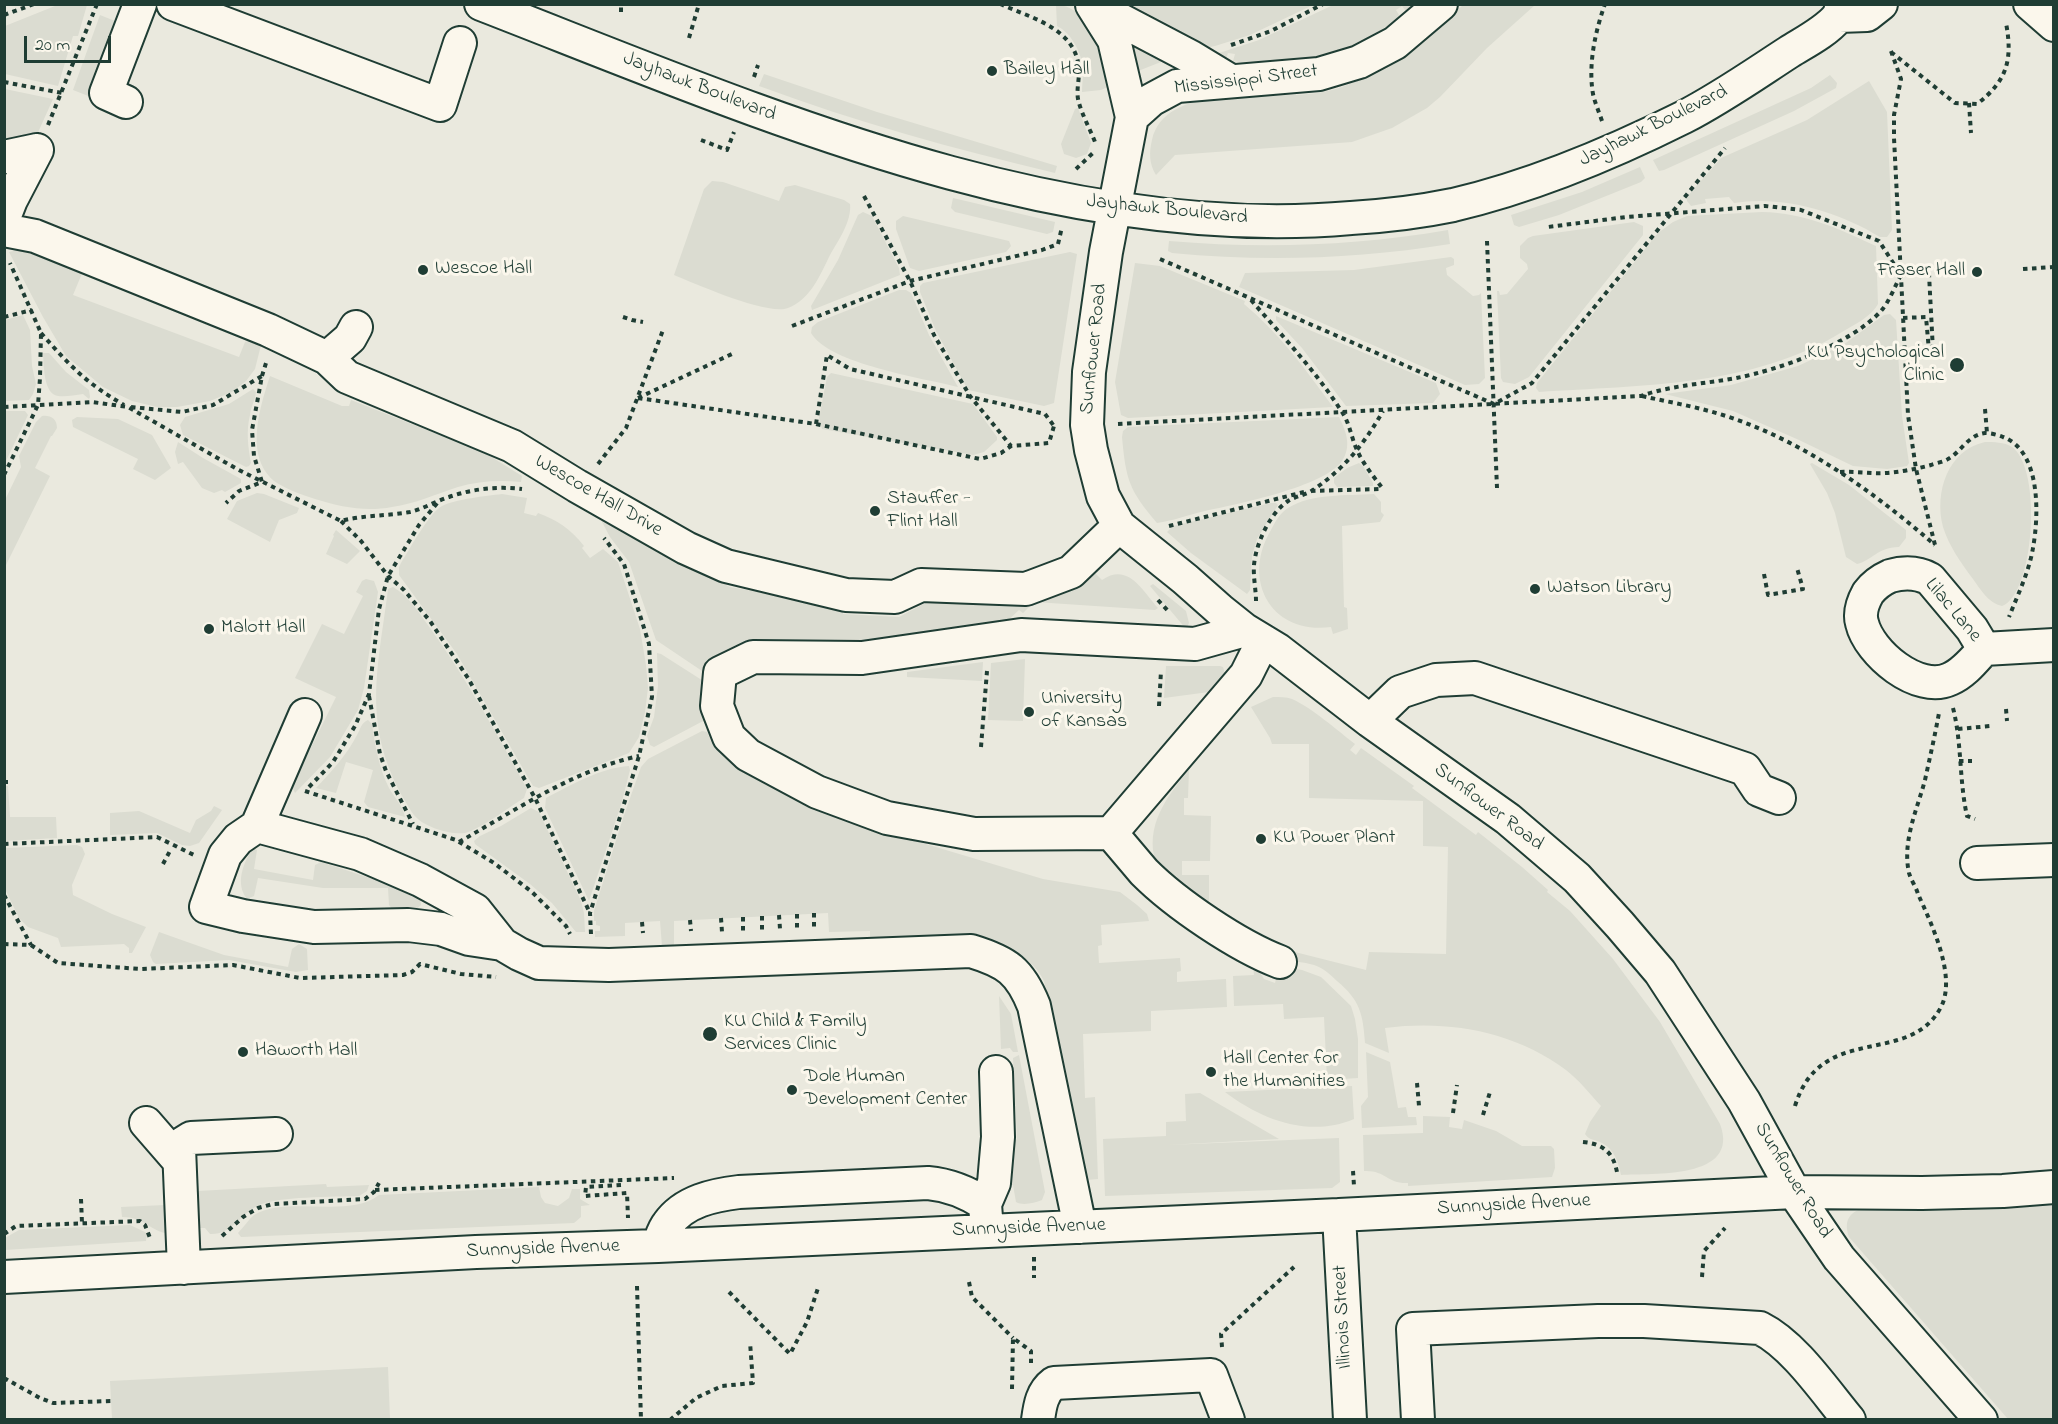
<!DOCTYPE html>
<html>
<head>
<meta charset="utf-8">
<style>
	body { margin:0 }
	#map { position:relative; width:2058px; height:1424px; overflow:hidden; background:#fbf7ec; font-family:"Indie Flower",sans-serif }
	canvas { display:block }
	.frame { position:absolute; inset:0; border:6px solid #1f3d34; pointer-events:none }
	.scale { position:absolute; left:24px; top:36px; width:87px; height:27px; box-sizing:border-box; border:3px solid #1f3d34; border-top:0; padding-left:8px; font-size:18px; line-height:21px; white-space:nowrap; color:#1f3d34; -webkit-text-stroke:4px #fbf7ec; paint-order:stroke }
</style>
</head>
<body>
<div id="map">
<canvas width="2058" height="1424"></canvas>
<div class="frame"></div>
<div class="scale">20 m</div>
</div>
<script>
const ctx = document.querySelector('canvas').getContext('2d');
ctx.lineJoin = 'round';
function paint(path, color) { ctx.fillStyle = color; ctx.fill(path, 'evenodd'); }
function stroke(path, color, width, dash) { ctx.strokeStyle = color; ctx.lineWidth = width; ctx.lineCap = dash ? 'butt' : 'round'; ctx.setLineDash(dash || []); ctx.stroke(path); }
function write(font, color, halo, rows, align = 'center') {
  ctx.font = font + ' "Indie Flower",sans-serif'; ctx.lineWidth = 6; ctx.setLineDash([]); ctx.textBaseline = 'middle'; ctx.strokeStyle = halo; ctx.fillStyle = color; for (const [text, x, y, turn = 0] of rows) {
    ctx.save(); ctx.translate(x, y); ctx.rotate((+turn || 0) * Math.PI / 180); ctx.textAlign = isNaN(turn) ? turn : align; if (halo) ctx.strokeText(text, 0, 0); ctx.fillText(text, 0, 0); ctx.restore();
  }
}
const built = new Path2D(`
	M5,5H2053V1419H5Z`);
const green = new Path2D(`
	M60,4L87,5L78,36H73L58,86L5,74V26Z
	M1056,5C1072,4 1089,21 1097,34C1104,46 1108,71 1112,85L1101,90L1082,92C1082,85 1083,78 1083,72C1083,55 1072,33 1057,26Z
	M1111,5H1313L1250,35L1215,46L1196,50Z
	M1333,5H1417L1406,11L1402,6L1396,10L1399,15L1395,21C1380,30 1366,41 1351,48C1317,63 1277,61 1240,62L1233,61L1235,54L1228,53L1226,59L1210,56L1259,40Z
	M1463,5H1535L1487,48L1440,97L1427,108L1392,128L1352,142L1175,155L1156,175C1149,164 1149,152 1152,140C1165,83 1264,99 1307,94C1321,93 1335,90 1347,85C1392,68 1428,37 1463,5Z
	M100,15L125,25L96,99L73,90Z
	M1132,41L1166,60L1133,73L1128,45Z
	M764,74L877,112L1057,166L1055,173C954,149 856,122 759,86Z
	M1830,75L1837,83L1836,88L1794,111L1664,170L1659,171L1653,160L1811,88Z
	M1869,81L1887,112L1892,230L1887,237H1880C1838,211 1781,195 1734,203L1729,197L1705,199L1706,203L1691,206L1687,201V197L1721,158L1807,120Z
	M5,89L53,99L31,148L5,153Z
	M1078,108L1091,143L1087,154L1076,158L1064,154L1061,144L1075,109Z
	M1640,167L1645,178L1641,182L1559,215L1519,227L1514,225L1511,215L1582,192Z
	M712,181L723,182L779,201L785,187L795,185L844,200L850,204C852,221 838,241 830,255C820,275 811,299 788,308C768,316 696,284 674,275L704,189Z
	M953,198L1055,222L1053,232L1047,234L955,212L951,208Z
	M863,212L872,216L899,268L900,275L812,310L811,306L838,260L858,215Z
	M1762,212C1805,213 1837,228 1876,246L1878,304C1872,316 1854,325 1842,332C1753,387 1641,385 1539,392L1536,388L1537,383L1658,233L1673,222L1687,216Z
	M903,216L1009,241L1011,246L1006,252L919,271L910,268L896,229V221Z
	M1634,222L1643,226V235L1529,377L1515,384L1503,382L1501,378L1497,291H1499L1500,295L1507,294L1528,269L1527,264L1520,258V246L1528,238L1533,236Z
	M1448,230L1450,244C1357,259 1265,262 1172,253L1168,251L1169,241C1263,249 1354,246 1448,230Z
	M30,247L83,271L73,295L239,357L245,342L254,339L262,341L255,369L246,381L232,392L210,401L177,407H157L132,401L103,387L66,356L43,317L9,252Z
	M1070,252L1077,254L1054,403L1044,406L968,390L936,331L920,292V286L923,283Z
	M1451,257L1454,259V265L1446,268L1447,275L1473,296L1479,295L1481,293L1485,378L1479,384L1465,385L1239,287L1245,273L1354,270Z
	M1135,263L1160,266L1245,301L1244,304C1279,333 1306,370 1333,407L1128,418L1121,415L1115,382Z
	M899,290H906L911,293L929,335L958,387C923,378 829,364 811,333L812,327L818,322Z
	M1890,314L1896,320L1902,416L1909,463L1907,466L1887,469L1853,466L1799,440L1733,411L1665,394L1731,385L1798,366L1843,345L1884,315Z
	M23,315L30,330L32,366L36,384L33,394L29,400L5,401V320Z
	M1276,316L1436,383L1440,394L1433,403L1346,406L1302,348L1276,320Z
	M43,353H49L66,372L89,390L90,397L89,399L83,394C75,395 66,397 58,396C43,394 44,364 43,353Z
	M831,373L973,404L997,437V440L984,452L973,455L822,429L819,418L827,377Z
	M270,376L342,406H349L351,400L485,453L522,476L521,482C500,480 478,481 458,487C436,494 415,504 392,507C365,512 341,507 315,499C302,495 289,490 277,483C243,459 260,407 270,376Z
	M253,389L256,392C255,401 251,406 250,415C246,431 248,447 251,463L249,466L246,467L183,435L180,425L185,417L229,404Z
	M5,411H25L28,415L5,463Z
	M42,416C51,415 57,419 57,428L52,436H51L35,468L50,476L5,567V500L21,467L19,456L36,422Z
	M77,417L118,419L152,435L171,468L155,480L133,469L138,459L73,427L72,420Z
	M1339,417C1346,431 1352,446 1342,461C1324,487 1237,504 1205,511C1188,515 1172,521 1157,523C1129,490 1126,480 1122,437L1123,431L1128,427Z
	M178,442L203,458L241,479V483L225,492L222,490L214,493L202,488L183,462L178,464L175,452Z
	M1985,442C1994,442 2004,442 2012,447C2043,469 2034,595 2002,606C1988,603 1981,590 1973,579C1961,563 1949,546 1943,527C1934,492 1948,450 1985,442Z
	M1359,463L1363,466L1373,483V486L1337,487L1334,483V478L1347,468Z
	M1812,463L1849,485L1906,530V538L1899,547C1876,548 1873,560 1857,564L1846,557L1835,513L1827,493L1810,464Z
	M257,493L264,494L299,508L297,513L279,520L270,542L227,519L237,501Z
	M502,494L527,498L524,513L536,516L538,513C557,520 571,529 584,546L582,548L590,558L603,549L618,562L640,629L646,665L648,688L645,712L639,737L629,753L539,788L533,786L457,654L399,575V567L401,563C409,550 430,512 442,506C456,499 486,496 502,494Z
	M1374,494L1381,502V512L1384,515L1380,522L1342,526L1344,607L1347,608L1348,629L1333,634L1331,627C1271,635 1241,580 1271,530C1275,522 1280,513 1288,508C1312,493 1346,496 1374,494Z
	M1271,503H1276L1278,505L1257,539L1252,556L1250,590L1247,594L1191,553L1167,532L1173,526Z
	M601,520L618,527L663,555L730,587L843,607V614L899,617L931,600L1008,605L1034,602L1023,613L1019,610L1005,623L711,677L656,640L629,562L610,537Z
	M336,530L360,551L347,564L326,554L334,536L333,535Z
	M1095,573L1102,580C1128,562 1142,590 1158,608L1155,610L1035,602L1066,592Z
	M366,579L374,581L378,592L364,688L358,710L330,757L295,793L292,786L336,697L295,678L322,624L344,634L363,596L356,592L362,581Z
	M1153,584L1186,611L1189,623L1186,629L1150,586Z
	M393,587C409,596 419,613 430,628C466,678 497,734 527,789L524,798C509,807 481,829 465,833C452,835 428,828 418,819C412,814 409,807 405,801C361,724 378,670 388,589Z
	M657,653L661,654L708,684L705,720L654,747L650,745L647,736L654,717L658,686Z
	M1025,659L1023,721L988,720L991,663Z
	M983,662L982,681L907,677V672Z
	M1166,666H1220L1223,667L1226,677L1219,689L1209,692L1164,698Z
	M1273,697C1280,697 1286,697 1292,699C1312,708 1337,730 1355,744L1350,750L1356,755L1361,748L1414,786L1412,788L1476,835L1478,832L1522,867L1548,890L1547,892L1570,911L1613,959L1660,1022L1720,1124C1741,1180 1652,1173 1621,1175C1618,1160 1613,1146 1597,1141C1591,1139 1589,1139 1585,1134L1590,1122L1601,1106C1590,1094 1579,1080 1566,1070C1513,1031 1449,1020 1385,1028L1389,1053L1365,1043C1363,1014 1360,1000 1337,981C1330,974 1323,968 1314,965C1303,962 1292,961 1281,959L1283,949L1366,970L1369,952L1446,954L1448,847L1423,846V801L1309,798V744H1272L1270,738L1251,707Z
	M368,720L372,724C375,746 379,768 389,788C394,797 403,806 405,817L368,807L364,802L373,770L346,762L336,793L316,788C331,772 347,755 357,735C361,728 361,723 368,720Z
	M702,731L707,732L713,745L748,770L878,827L909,839L1043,879L1120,892L1137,905L1147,914L1149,921L1101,925L1102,945L1098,946L1099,963L1180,958L1181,971L1177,972V982L1226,979L1227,1007L1151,1011V1031L1083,1034L1085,1098L1095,1097L1098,1179L1087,1180L1044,981C1034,959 1006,943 982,939L870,942V931L829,932L828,913L674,921V944L672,947L664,948L662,946L660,921L625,923V936L595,937V931H600V926L596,925V921H594V911L623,818L641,767L648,759Z
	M629,766L630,770L621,805L589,901L545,808L546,798C571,785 600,768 629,766Z
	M1189,770L1188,798H1184V815L1211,816L1210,861H1182V875H1209V901L1198,900L1156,863C1144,827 1167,796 1189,770Z
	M5,786H8L10,817H56L57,838L5,841Z
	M214,806L222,810L199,843L190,846L182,845L157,833L110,835V813L139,811L190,833L196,820L211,811Z
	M531,808L539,812L581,901L584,913L585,932H576L552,903L530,884L475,844L474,841L480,836L501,826Z
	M77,845L82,847L85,854L72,885L73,895L112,914L146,927L132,953H129V948L124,944L61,947L58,938L28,927L19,918L5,889V848Z
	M253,848L257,850L254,869L313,880L315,865L321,862L416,893L420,897L421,905L414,911H394L389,905L388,888H323L258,878L254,896L247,899C235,884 243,863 253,848Z
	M159,932L224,955L288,967L292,949L299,944L307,949L308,970L296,972L229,960L156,964L153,962L150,955Z
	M1256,966L1264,979L1275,983L1279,966L1302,970L1321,977L1351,1006L1355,1019L1358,1039V1078L1327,1080L1324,1017L1284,1019L1283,1004L1234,1006L1233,976L1254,975L1253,967Z
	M999,996L1011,1014L1018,1052H1013L1010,1048L1001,1049Z
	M1366,1052L1390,1062L1398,1108L1406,1107L1408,1117H1416L1417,1125L1362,1128L1361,1106L1368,1097Z
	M1019,1055L1045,1192L1042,1200C1034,1203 1023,1206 1016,1202L1013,1185H1006L1010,1145L1017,1139L1013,1058Z
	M1352,1086L1354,1119C1309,1138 1262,1120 1225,1092Z
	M1200,1093L1279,1139L1167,1145L1339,1138L1340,1182L1332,1188L1105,1196L1103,1139L1166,1136V1122L1186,1121L1185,1094Z
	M1423,1116L1450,1117L1449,1127L1462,1129L1464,1120L1496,1131L1522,1146H1551L1554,1149L1555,1168L1552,1177L1408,1186V1183C1387,1184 1386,1170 1364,1171L1363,1135L1423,1133Z
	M326,1184L327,1187L369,1185L367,1191L359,1196C335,1197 276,1196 257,1206C240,1215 231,1235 210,1234L205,1228H200L198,1191Z
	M539,1187L541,1197L545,1203L558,1206L569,1198L572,1189H580V1199L590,1205L581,1206V1217L574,1223L241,1237L238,1233C244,1227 248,1220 254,1215C287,1195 350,1219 379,1195Z
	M2053,1201V1419H2008L1849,1237C1843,1220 1850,1211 1867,1207Z
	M165,1205V1233C148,1229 144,1217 122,1217L121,1207Z
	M130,1225L147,1233L146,1241L5,1250V1238L19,1230Z
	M388,1367L390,1419H112L110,1381Z`);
const path = new Path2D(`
	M1000,4C1029,17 1071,27 1078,62C1081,75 1076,87 1078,99C1081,113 1090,129 1095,142
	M621,12V4
	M4,15L34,4
	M689,38L699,4
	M1231,45L1271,31L1323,4
	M1891,51L1901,79L1894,115V138L1908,415L1916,469L1935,545
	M1891,52L1955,103L1977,104C2007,81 2013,60 2006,23
	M754,77L758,65
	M4,82L62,93
	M1969,103L1971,133
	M1602,121C1599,112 1595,103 1593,94C1588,65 1595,32 1605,4
	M48,125L97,4
	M701,140L727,150L734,132
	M1076,169L1093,153
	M864,196L910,281L934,335L970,396L1011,446L1049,443L1054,426
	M1487,241L1497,488
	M1160,259L1494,404L1532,383L1725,148
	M2023,269L2054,267
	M1901,275L1930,274
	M1251,300C1283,337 1315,370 1342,412C1350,424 1351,437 1357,450C1363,464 1374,477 1383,489
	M4,317L32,310
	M623,317L632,320L643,322
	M1903,318L1926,317L1929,351H1933L1929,274
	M792,326L910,281L1042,250L1058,244L1062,227
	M41,333C70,366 86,383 124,405
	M262,376L266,363
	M1642,396C1664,401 1687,405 1709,411C1794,434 1869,488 1935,545
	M638,398L816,424L980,459L1001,453L1011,446
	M638,398L734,353
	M4,407L92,402L128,407L237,469L341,521C363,515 387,516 410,512C423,509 436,501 449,497C472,489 497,486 522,489
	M131,407L182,412L213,405L262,376L252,430L254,456L262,482L239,491L226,503
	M1985,409L1987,433
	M816,424L827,355L850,369L1045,414L1054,426
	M1118,424L1641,396C1672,385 1704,384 1736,378C1779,370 1851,344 1881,311C1889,302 1895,286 1901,275L1879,241L1801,210L1765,206L1626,217L1548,227
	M598,464L626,428L663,330
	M1840,472C1856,471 1871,474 1886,473C1901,472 1916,469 1931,465C1936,463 1944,462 1948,459C1961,452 1968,435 1985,433C1991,433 1998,435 2003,437C2041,451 2039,515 2033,548C2029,572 2018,594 2009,617
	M4,475L38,405L40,378L41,333L10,263
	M1311,491L1382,489
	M341,521L361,541L388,576L404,590L430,621L468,678L535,798L590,913
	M1169,526L1304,492
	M1764,574L1768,595L1803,589L1797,568
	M1158,600L1169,612
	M1256,601C1256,590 1253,576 1254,565C1256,543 1270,513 1288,501C1296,496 1306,495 1313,490C1344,469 1365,443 1383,411
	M369,696L380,754L386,771L413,824
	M1159,706L1161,671
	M1953,708C1962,743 1959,780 1967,816L1975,819
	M2006,709L2007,721
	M1958,729L1990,726
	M981,747L987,671
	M1959,761H1972
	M4,782H8
	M309,787L333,762L355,726L369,694L379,609L388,576L419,525L439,501
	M305,791L456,840L494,863L532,892L566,926L570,934
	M459,842C516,810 574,770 639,756
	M4,844L157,837L194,855
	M163,864L171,849
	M4,895L31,945
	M814,913V927
	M797,914V928
	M779,915L780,929
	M762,916V930
	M743,917V931
	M721,918L722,932
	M690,920L691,931
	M642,922L643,933
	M591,934L590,913L639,756L652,697L649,644L624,564L604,538
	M4,944L31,945L58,963L140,969L233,965L300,978L403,975L412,972L420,964L461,974L496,977
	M1417,1083L1419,1106
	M1795,1106C1821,1021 1909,1068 1941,1007C1957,976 1931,923 1918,894C1916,887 1911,880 1909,873C1902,841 1917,810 1925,780C1930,757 1935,735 1939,713
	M1453,1113L1457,1085
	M1483,1115L1490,1092
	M1583,1142C1603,1144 1613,1152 1617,1172
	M1353,1171L1354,1186
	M621,1185L586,1187L585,1196L627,1193L628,1218
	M375,1190L674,1178
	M81,1199L82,1223
	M4,1234L16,1226L140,1221L145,1225L150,1238
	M222,1236L243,1217L258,1208L273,1204L365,1199L374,1192L379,1183
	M1034,1257V1278
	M1702,1277L1704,1251L1725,1228
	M969,1282L972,1297L1013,1338
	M637,1286L641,1420
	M729,1292L790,1354L807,1322L818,1288
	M1222,1347L1221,1334L1294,1267
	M4,1378L40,1398L53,1403L111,1401
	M1012,1389L1013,1338L1031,1351V1363
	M670,1420L696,1398L722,1386L753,1383L750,1342`);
const minor = new Path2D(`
	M173,4L440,105L460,43
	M481,4C752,109 1054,244 1351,218C1385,216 1419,212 1453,205C1534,186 1610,154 1684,117C1721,98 1755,74 1789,52C1805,42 1825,32 1837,18C1840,14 1841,9 1842,4
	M1441,4L1395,43L1359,62L1319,74L1177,86L1151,100L1132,117L1106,252L1089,372L1087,425L1091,450L1103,496L1119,526L1185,579L1220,610L1245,630L1278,650L1370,721L1508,819L1577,878L1620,925L1660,972L1744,1101L1794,1192L1839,1258L1981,1420
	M2030,4L2054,25
	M1092,5L1114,40L1132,117
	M1094,6L1191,57L1229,80
	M1839,16L1867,15L1881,4
	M126,102L106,93L140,4
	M4,157L37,150
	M4,218L11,200L37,150
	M4,230L35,236L268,330L327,358L347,377L512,446L577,486L686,548L726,566L846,595L895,597L921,585L1026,589L1071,572L1119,526
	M327,358L350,338L356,327
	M1245,630L1195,644L1021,635L862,658L753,657L720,673L717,706L729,737L748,755L817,792L887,818L974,834L1111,833L1246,675L1263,641
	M1984,649L1972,629L1930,579C1917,572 1904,572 1890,576C1881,580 1874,585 1868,593C1863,602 1859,613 1862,623C1869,653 1918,694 1950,679C1964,673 1974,660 1984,649L2054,645
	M1370,721L1400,692L1436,680L1475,678L1745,769L1759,790L1779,798
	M257,826L305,715
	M1111,833C1122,846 1133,859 1144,872C1176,904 1238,946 1280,962
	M1977,863L2054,860
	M502,944L469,939L441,929L408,925L314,927L243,916L206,907L225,855L238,839L257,826L360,854L420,880L475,910L502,944L519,954L539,963L609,965L971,951C1007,962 1020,971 1034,1006L1080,1227
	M146,1123L179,1161
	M985,1204L994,1183L998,1137L996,1072
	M1339,1215L1350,1420
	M658,1246C661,1239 663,1230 668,1224C684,1201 714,1195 739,1192L928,1183C950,1185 967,1192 985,1204L987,1231
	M184,1268L179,1148L183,1143L191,1138L276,1134
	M4,1277L476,1252L658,1246L1339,1215L1794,1192L1922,1193L2003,1191L2054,1187
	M1038,1420C1040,1405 1042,1392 1054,1383L1211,1375L1228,1420
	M1418,1420L1413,1329L1598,1321H1644L1760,1328C1794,1345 1824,1390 1849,1420`);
const markers = [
	[992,71,6,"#1f3d34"],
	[423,270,6,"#1f3d34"],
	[1977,272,6,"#1f3d34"],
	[1957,365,8,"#1f3d34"],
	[875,511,6,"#1f3d34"],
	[1535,589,6,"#1f3d34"],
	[209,629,6,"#1f3d34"],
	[1029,712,6,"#1f3d34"],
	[1261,839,6,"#1f3d34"],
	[710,1034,8,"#1f3d34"],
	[243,1052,6,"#1f3d34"],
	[1211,1072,6,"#1f3d34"],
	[792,1090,6,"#1f3d34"]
];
const poiNames = [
	["Bailey Hall",1004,71],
	["Wescoe Hall",435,270],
	["Fraser Hall",1965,272,"right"],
	["KU Psychological",1944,354,"right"],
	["Clinic",1944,377,"right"],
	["Stauffer -",887,500],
	["Flint Hall",887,523],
	["Watson Library",1547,589],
	["Malott Hall",221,629],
	["University",1041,700],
	["of Kansas",1041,723],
	["KU Power Plant",1273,839],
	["KU Child & Family",724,1023],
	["Services Clinic",724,1046],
	["Haworth Hall",255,1052],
	["Hall Center for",1223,1060],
	["the Humanities",1223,1083],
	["Dole Human",804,1078],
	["Development Center",804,1101]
];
const streetNames = [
	["Mississippi Street",1246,81,-7],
	["Jayhawk Boulevard",699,88,21],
	["Jayhawk Boulevard",1654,127,-26],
	["Jayhawk Boulevard",1167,211,6],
	["Sunflower Road",1095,349,-84],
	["Wescoe Hall Drive",598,497,30],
	["Lilac Lane",1952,611,50],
	["Sunflower Road",1488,808,37],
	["Sunflower Road",1792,1181,59],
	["Sunnyside Avenue",1514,1206,-3],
	["Sunnyside Avenue",1029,1229,-2],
	["Sunnyside Avenue",543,1250,-2],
	["Illinois Street",1344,1317,-93]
];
paint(built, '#eae9de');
paint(green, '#dbdcd1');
stroke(minor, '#1f3d34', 36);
stroke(path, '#1f3d34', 4, [4.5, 4.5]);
stroke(minor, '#fbf7ec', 32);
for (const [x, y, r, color] of markers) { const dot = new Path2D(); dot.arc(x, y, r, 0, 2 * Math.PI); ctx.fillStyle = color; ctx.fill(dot); stroke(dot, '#fbf7ec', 2); }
write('20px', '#1f3d34', '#fbf7ec', poiNames, 'left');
write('20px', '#1f3d34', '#fbf7ec', streetNames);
</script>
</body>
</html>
